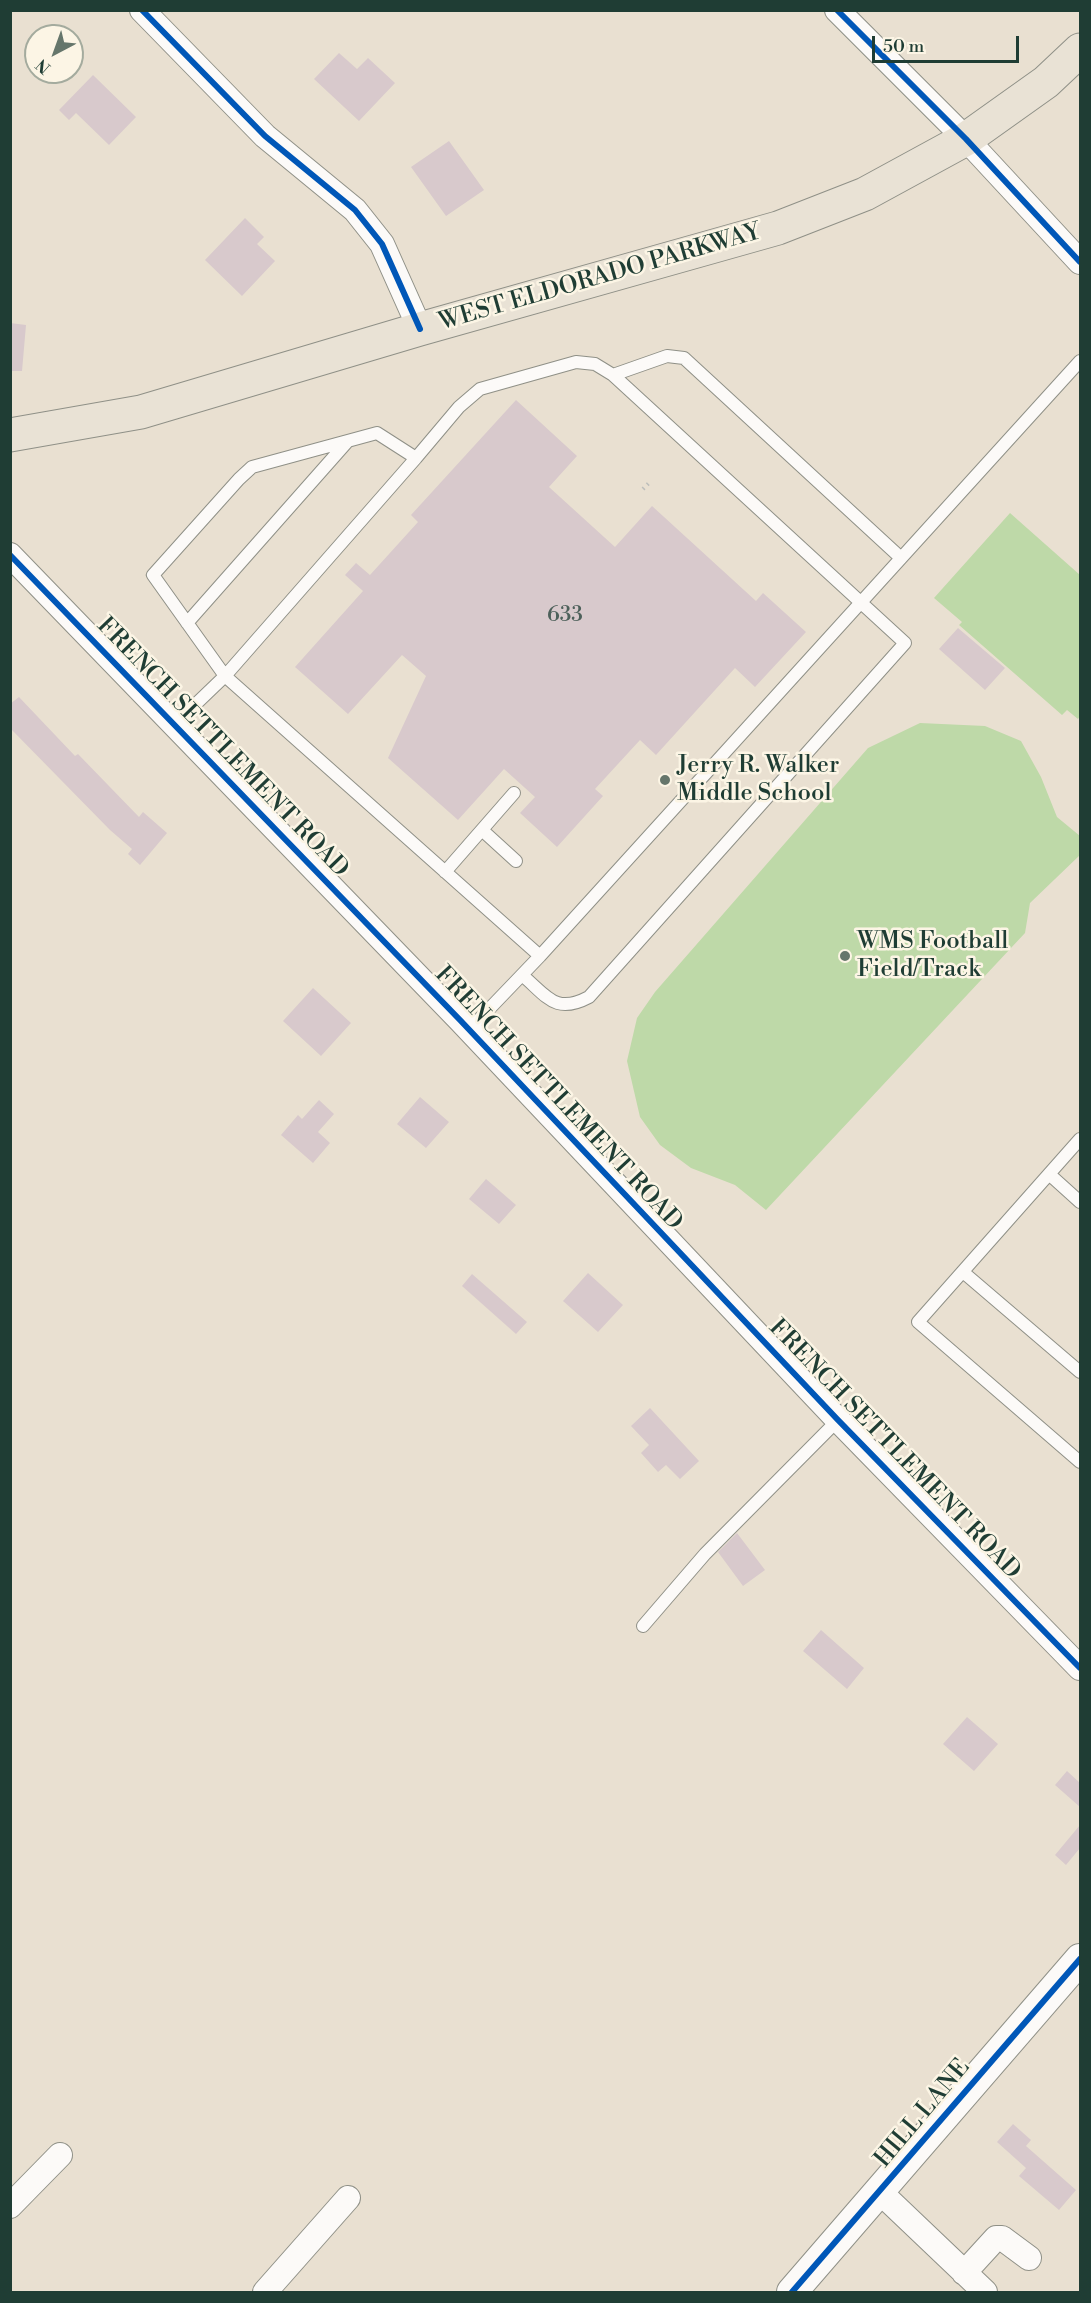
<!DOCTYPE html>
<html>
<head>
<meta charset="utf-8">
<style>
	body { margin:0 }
	#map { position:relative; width:1091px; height:2303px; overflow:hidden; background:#e9e0d1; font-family:"Libre Bodoni",serif }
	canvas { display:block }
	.frame { position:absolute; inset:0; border:12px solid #1f3d34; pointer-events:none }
	.north { position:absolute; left:24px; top:24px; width:60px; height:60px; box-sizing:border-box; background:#fcf5e5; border:2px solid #a4ab9e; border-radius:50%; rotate:221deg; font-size:16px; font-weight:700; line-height:24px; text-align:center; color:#1f3d34 }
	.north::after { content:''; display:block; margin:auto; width:21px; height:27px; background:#66766b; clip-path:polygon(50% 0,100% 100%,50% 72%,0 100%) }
	.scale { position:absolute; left:872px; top:36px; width:147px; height:27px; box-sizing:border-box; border:3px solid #1f3d34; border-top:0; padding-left:8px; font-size:18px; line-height:21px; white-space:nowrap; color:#1f3d34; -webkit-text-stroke:4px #fcf5e5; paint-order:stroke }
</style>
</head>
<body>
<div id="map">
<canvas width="1091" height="2303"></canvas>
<div class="frame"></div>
<div class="north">N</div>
<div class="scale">50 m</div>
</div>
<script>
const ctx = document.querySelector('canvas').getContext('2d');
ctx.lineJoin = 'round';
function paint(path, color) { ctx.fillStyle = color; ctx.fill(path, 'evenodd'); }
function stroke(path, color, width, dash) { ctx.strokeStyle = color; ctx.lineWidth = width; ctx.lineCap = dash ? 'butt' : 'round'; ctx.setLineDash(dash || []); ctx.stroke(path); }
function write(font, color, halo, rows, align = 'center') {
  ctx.font = font + ' "Libre Bodoni",serif'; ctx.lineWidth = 5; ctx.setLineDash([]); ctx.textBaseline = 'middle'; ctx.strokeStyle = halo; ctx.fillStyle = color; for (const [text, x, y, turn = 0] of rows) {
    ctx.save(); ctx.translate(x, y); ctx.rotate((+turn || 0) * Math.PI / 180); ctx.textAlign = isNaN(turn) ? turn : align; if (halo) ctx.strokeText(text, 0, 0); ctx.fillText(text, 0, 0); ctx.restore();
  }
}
const green = new Path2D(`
	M1010,513L1080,575V716L1078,719L1067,710L1062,715L959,625L962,622L934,598Z
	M920,723L985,726L1021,741L1041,777L1057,817L1080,836V855L1030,903L1025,933L766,1210L735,1185L691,1168L660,1145L640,1117L627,1061L637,1018L655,992L868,748Z`);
const building = new Path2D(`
	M339,53L357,69L368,58L395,83L359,121L314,79Z
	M93,75L136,117L109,145L76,113L69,120L59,110Z
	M449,141L484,190L446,216L411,167Z
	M245,218L264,237L257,244L275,261L242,296L205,260Z
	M10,323L26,325L22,371H10Z
	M516,400L577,456L549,487L615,547L652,506L756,601L763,593L806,632L755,687L735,668L656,755L640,740L595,789L603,796L557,847L520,813L535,797L504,769L458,820L388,758L426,676L402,655L348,714L295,667L363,591L345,575L356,563L370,575L418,522L411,515Z
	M958,628L1005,668L985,690L939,649Z
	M19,697L75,756L78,754L139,817L143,812L167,833L140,865L128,854L132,849L110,830L10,728V704Z
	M313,988L351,1023L321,1056L283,1021Z
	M420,1097L449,1122L426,1148L397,1124Z
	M319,1100L334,1114L318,1132L330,1143L313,1163L281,1135L298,1115L302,1119Z
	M486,1179L516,1205L499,1224L469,1199Z
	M588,1273L623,1305L598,1332L563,1301Z
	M472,1274L527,1322L516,1334L462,1286Z
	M650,1408L699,1461L680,1479L666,1465L658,1472L641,1453L649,1445L631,1426Z
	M737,1533L765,1570L743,1586L718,1552Z
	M821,1630L864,1668L847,1689L803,1651Z
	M967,1717L998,1744L974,1771L943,1744Z
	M1067,1771L1080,1783V1807L1055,1785Z
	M1080,1825V1848L1066,1865L1055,1855Z
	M1013,2124L1031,2140L1026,2146L1076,2190L1059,2210L1019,2176L1026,2168L997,2142Z`);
const path = new Path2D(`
	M643,489L650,482`);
const service = new Path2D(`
	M613,375L667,356L684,358L901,558
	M187,623L347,442
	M175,724L225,676L416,458
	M482,830L516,861
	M445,872L514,793
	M522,975C547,996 555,1015 589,997L905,643L613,375L595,364L576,362L480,389L459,407L416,458L377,433L252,467L239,479L153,575L225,676L540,956L1080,361
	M469,1030L540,956
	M1080,1139L918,1322L1080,1462
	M1049,1174L1080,1202
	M963,1272L1080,1372
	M643,1626L705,1554L838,1420`);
const minor = new Path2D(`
	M142,10L265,136L355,210L382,244L420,329
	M837,10L966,139L1080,262
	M10,555L460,1020L838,1420L1080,1668
	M880,2192L985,2292
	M10,2206L60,2155
	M964,2273L996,2238H1002L1029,2258
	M265,2292L348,2198`);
const tertiary = new Path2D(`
	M792,2292L1080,1959`);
const primary = new Path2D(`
	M10,435L141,412L420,329L778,228L865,194L966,139L1046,82L1080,50`);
const cycleway = new Path2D(`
	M142,10L265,136L355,210L382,244L420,329
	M837,10L966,139L1080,262
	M10,555L460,1020L838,1420L1080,1668
	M792,2292L1080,1959`);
const markers = [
	[665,780,6,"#66766b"],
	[845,956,6,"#66766b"]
];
const numberNames = [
	["633",565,616]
];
const streetNames = [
	["WEST ELDORADO PARKWAY",600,278,-16],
	["FRENCH SETTLEMENT ROAD",222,748,46],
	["FRENCH SETTLEMENT ROAD",558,1099,47],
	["FRENCH SETTLEMENT ROAD",894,1450,46],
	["HILL LANE",923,2114,-50]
];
const poiNames = [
	["Jerry R. Walker",677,766],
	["Middle School",677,794],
	["WMS Football",857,942],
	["Field/Track",857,970]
];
paint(green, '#bed9a8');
paint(building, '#d8c9cc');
stroke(service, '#8f9087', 14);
stroke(minor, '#8f9087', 26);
stroke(tertiary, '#8f9087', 32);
stroke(primary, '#8f9087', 35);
stroke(path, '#bdbebb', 4, [1.5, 4.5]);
stroke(service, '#fcfaf8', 12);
stroke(minor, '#fcfaf8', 24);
stroke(tertiary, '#fcfaf8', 30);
stroke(primary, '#e9e2d5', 33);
stroke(cycleway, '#0057b8', 6);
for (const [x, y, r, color] of markers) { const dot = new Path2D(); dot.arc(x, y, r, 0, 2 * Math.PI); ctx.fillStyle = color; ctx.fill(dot); stroke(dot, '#fcf5e5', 2); }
write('21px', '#4d605a', null, numberNames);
write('24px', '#1f3d34', '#fcf5e5', streetNames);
write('24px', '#1f3d34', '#fcf5e5', poiNames, 'left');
</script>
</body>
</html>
